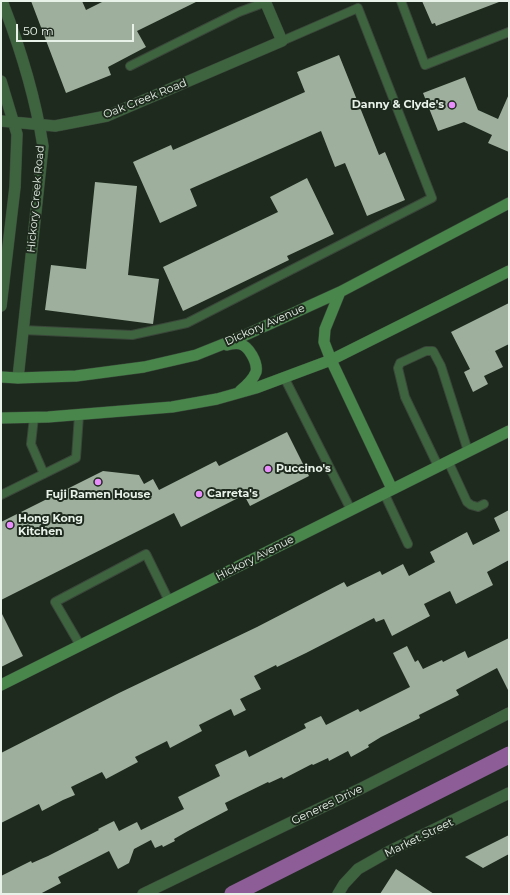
<!DOCTYPE html>
<html>
<head>
<meta charset="utf-8">
<style>
	body { margin:0 }
	#map { position:relative; width:510px; height:895px; overflow:hidden; background:#1d2a1d; font-family:Montserrat,sans-serif }
	canvas { display:block }
	.frame { position:absolute; inset:0; border:2px solid #e9f2e9; pointer-events:none }
	.scale { position:absolute; left:16px; top:24px; width:118px; height:18px; box-sizing:border-box; border:2px solid #e9f2e9; border-top:0; padding-left:5px; font-size:12px; line-height:14px; white-space:nowrap; color:#e9f2e9; -webkit-text-stroke:3px #1d2a1d; paint-order:stroke }
</style>
</head>
<body>
<div id="map">
<canvas width="510" height="895"></canvas>
<div class="frame"></div>
<div class="scale">50 m</div>
</div>
<script>
const ctx = document.querySelector('canvas').getContext('2d');
ctx.lineJoin = 'round';
function stroke(path, color, width, dash) { ctx.strokeStyle = color; ctx.lineWidth = width; ctx.lineCap = dash ? 'butt' : 'round'; ctx.setLineDash(dash || []); ctx.stroke(path); }
function paint(path, color) { ctx.fillStyle = color; ctx.fill(path, 'evenodd'); }
function write(font, color, halo, rows, align = 'center') {
  ctx.font = font + ' Montserrat,sans-serif'; ctx.lineWidth = 4; ctx.setLineDash([]); ctx.textBaseline = 'middle'; ctx.strokeStyle = halo; ctx.fillStyle = color; for (const [text, x, y, turn = 0] of rows) {
    ctx.save(); ctx.translate(x, y); ctx.rotate((+turn || 0) * Math.PI / 180); ctx.textAlign = isNaN(turn) ? turn : align; if (halo) ctx.strokeText(text, 0, 0); ctx.fillText(text, 0, 0); ctx.restore();
  }
}
const canal = new Path2D(`
	M233,894L509,755`);
const building = new Path2D(`
	M31,1H82L86,10L104,1H198L137,31L146,47L108,67L111,75L66,93Z
	M422,1H499V2L436,26L435,23L432,24Z
	M339,55L379,155L385,152L405,200L367,216L345,163L335,167L321,131L190,189L197,206L160,223L133,162L171,145L173,150L305,92L297,72Z
	M465,77L478,110L498,119L509,94V152L488,143L492,135L464,122L438,131L423,93Z
	M307,178L334,234L287,256L289,260L183,311L163,267L278,212L270,197Z
	M95,182L137,186L128,275L159,279L153,324L45,310L51,265L86,269Z
	M509,303V344L495,351L503,367L484,376L488,384L473,392L464,372L470,369L451,332Z
	M287,432L309,476L250,506L244,495L181,527L174,513L1,600V522L103,471L139,475L144,484L153,479L159,490L216,461L219,466Z
	M509,510V560L487,572L493,585L456,604L450,591L424,604L430,616L392,636L384,619L376,622L374,618L306,653L277,667L276,665L254,676L261,689L240,699L246,710L234,716L231,709L199,725L202,731L170,748L167,741L135,757L138,762L106,779L102,772L71,787L75,795L63,800L42,811L39,804L1,823V753L119,693L257,627L344,582L347,587L380,571L382,575L403,564L409,576L435,562L430,552L467,532L473,545L500,531L494,518Z
	M1,612L23,656L1,667Z
	M509,638V692L497,668L456,690L459,695L419,715L420,718L381,737L368,745L369,747L351,757L348,751L329,761L328,758L313,765L312,764L283,779L282,777L269,783L268,782L225,803L228,810L188,831L174,839L175,841L163,847L162,845L155,848L151,840L134,849L129,863L118,869L109,851L58,877L61,883L40,894H1V876L31,861L32,863L48,856L99,830L98,829L114,821L119,831L137,822L141,830L184,809L178,797L220,776L215,765L246,750L249,757L306,728L304,724L321,716L326,725L358,709L360,712L410,687L393,653L407,646L415,662L418,660L423,669L442,660L443,662L465,651L468,658Z
	M509,835V854L483,868L465,857Z
	M396,869L434,894H380Z`);
const service = new Path2D(`
	M401,1L425,65L509,32
	M130,66L239,12L266,2
	M23,330L132,335L187,323L432,198L358,8L282,41
	M284,377L351,510
	M34,417L31,444L44,474
	M448,461L467,502L471,505L478,507L484,504
	M438,466L405,397L398,368L400,363L426,351H433L441,366L468,451
	M384,493L408,544
	M1,495L76,458L79,415
	M80,645L55,602L146,554L169,601`);
const minor = new Path2D(`
	M2,1C20,47 35,96 43,146L18,378
	M1,81L17,134L15,187L1,306
	M1,121L55,126L107,116L282,41L265,1
	M143,894L362,788L509,713
	M338,894L344,884L358,869L388,852L509,793`);
const secondary = new Path2D(`
	M340,292L325,329L324,342L331,360L392,489
	M227,345C231,344 236,343 240,344C249,346 258,363 256,372C253,380 246,386 240,391
	M1,377L18,378L76,376L144,367L196,355L241,337L340,292L509,203
	M1,418L48,417L172,407L217,399L256,388L331,360L509,271
	M1,685L509,431`);
const markers = [
	[452,105,4,"#e98dfd"],
	[268,469,4,"#e98dfd"],
	[98,482,4,"#e98dfd"],
	[199,494,4,"#e98dfd"],
	[10,525,4,"#e98dfd"]
];
const streetNames = [
	["Oak Creek Road",145,99,-22],
	["Hickory Creek Road",36,199,-85],
	["Dickory Avenue",265,325,-24],
	["Hickory Avenue",255,558,-27],
	["Generes Drive",327,805,-26],
	["Market Street",419,838,-26]
];
const poiNames = [
	["Danny & Clyde's",444,105,"right"],
	["Puccino's",276,469],
	["Carreta's",207,494],
	["Fuji Ramen House",98,495,"center"],
	["Hong Kong",18,519],
	["Kitchen",18,532]
];
stroke(canal, '#8d5d97', 17);
paint(building, '#9eaf9e');
stroke(service, '#3a463a', 10);
stroke(minor, '#3a463a', 12);
stroke(secondary, '#3a463a', 12);
stroke(service, '#3e643f', 8);
stroke(minor, '#3e643f', 11);
stroke(secondary, '#48864b', 11);
for (const [x, y, r, color] of markers) { const dot = new Path2D(); dot.arc(x, y, r, 0, 2 * Math.PI); ctx.fillStyle = color; ctx.fill(dot); stroke(dot, '#1d2a1d', 1.5); }
write('11px', '#e9f2e9', '#1d2a1d', streetNames);
write('bold 11px', '#e9f2e9', '#1d2a1d', poiNames, 'left');
</script>
</body>
</html>
